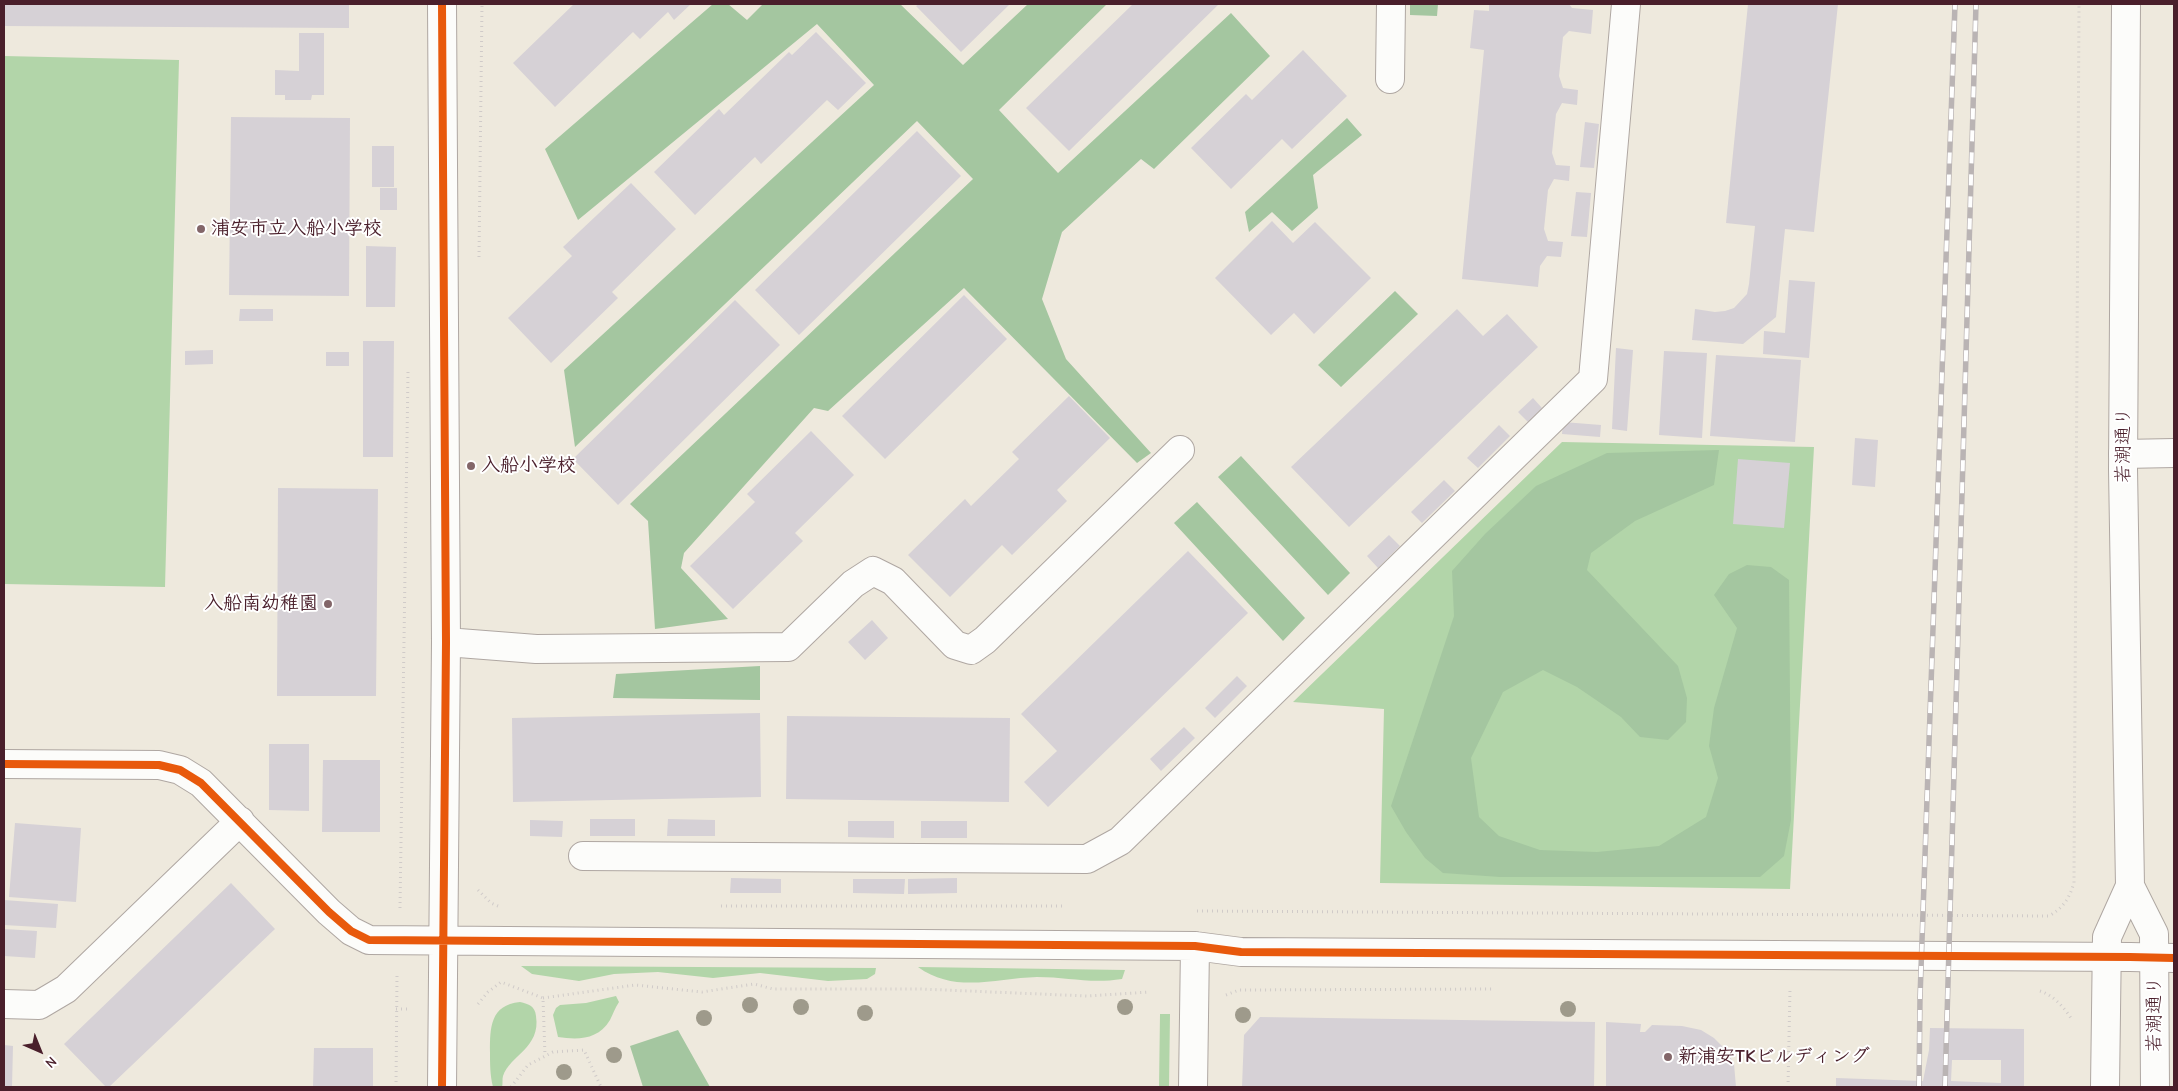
<!DOCTYPE html>
<html>
<head>
<meta charset="utf-8">
<style>
	body { margin:0 }
	#map { position:relative; width:2178px; height:1091px; overflow:hidden; background:#eee9dd; font-family:"Comic Neue",sans-serif }
	canvas { display:block }
	.frame { position:absolute; inset:0; border:5px solid #4a1f2b; pointer-events:none }
	.north { position:absolute; left:15px; top:1026px; width:50px; height:50px; -webkit-text-stroke:4px #fff; paint-order:stroke; rotate:136deg; font-size:14px; font-weight:700; line-height:20px; text-align:center; color:#4a1f2b }
	.north::after { content:''; display:block; margin:auto; width:18px; height:22px; background:#4a1f2b; clip-path:polygon(50% 0,100% 100%,50% 72%,0 100%) }
</style>
</head>
<body>
<div id="map">
<canvas width="2178" height="1091"></canvas>
<div class="frame"></div>
<div class="north">N</div>
</div>
<script>
const ctx = document.querySelector('canvas').getContext('2d');
ctx.lineJoin = 'round';
function paint(path, color) { ctx.fillStyle = color; ctx.fill(path, 'evenodd'); }
function stroke(path, color, width, dash) { ctx.strokeStyle = color; ctx.lineWidth = width; ctx.lineCap = dash ? 'butt' : 'round'; ctx.setLineDash(dash || []); ctx.stroke(path); }
function write(font, color, halo, rows, align = 'center') {
  ctx.font = font + ' "Comic Neue","Klee One",sans-serif'; ctx.lineWidth = 4; ctx.setLineDash([]); ctx.textBaseline = 'middle'; ctx.strokeStyle = halo; ctx.fillStyle = color; for (const [text, x, y, turn = 0] of rows) {
    ctx.save(); ctx.translate(x, y); ctx.rotate((+turn || 0) * Math.PI / 180); ctx.textAlign = isNaN(turn) ? turn : align; if (halo) ctx.strokeText(text, 0, 0); ctx.fillText(text, 0, 0); ctx.restore();
  }
}
const green = new Path2D(`
	M4,56L179,60L165,587L4,584Z
	M1562,442L1814,447L1790,889L1380,883L1384,709L1293,702Z
	M521,966L876,968L875,974L867,979L828,981L760,973L713,978L658,972L614,974L579,981L532,974Z
	M918,967L1125,970L1122,979C1090,984 1068,977 1037,977C997,978 955,994 918,967Z
	M616,996L619,1002C615,1008 613,1014 610,1020C598,1040 578,1040 558,1037L553,1015L556,1008L560,1005L586,1003Z
	M520,1002C529,1004 535,1006 536,1016C541,1048 510,1055 503,1076C502,1079 503,1084 502,1087H493C490,1075 490,1064 490,1052C490,1028 490,1005 520,1002Z
	M1160,1014H1170L1169,1087H1159Z`);
const forest = new Path2D(`
	M713,4H728L747,20L763,4H900L963,65L1028,4H1107L999,110L1058,173L1231,13L1270,56L1154,169L1141,159L1062,232L1042,299L1066,359L1151,453L1137,463L964,288L828,411L814,408L684,553L681,568L728,619L655,629L648,521L630,504L973,179L917,121L575,447L564,370L874,85L817,24L578,220L545,149Z
	M1410,4H1438L1437,16L1410,15Z
	M1347,118L1362,135L1313,175L1318,208L1292,231L1272,212L1249,232L1245,212Z
	M1395,291L1418,314L1341,387L1318,365Z
	M1719,450L1714,485L1635,521L1591,553L1587,570L1678,666L1687,698L1686,722L1668,740L1640,737L1621,717L1577,687L1543,670L1503,692L1471,758L1479,817L1499,836L1540,850L1597,852L1659,846L1706,817L1718,778L1709,746L1714,708L1737,628L1714,595L1729,574L1747,565L1771,567L1789,580L1791,820L1784,856L1760,877H1500L1443,873L1425,858L1406,832L1391,806L1454,616L1452,571L1485,534L1536,486L1607,453Z
	M1241,456L1350,573L1328,595L1218,477Z
	M1197,502L1305,618L1283,641L1174,523Z
	M760,666V700L613,698L616,674Z
	M678,1030L710,1087H643L630,1046Z`);
const building = new Path2D(`
	M4,4H349V28L4,26Z
	M574,4H691L674,20L668,12L640,39L633,32L555,107L513,63Z
	M919,4H1010L961,52L916,6Z
	M1133,4H1219L1069,151L1026,108Z
	M1489,4H1569L1572,8L1593,10L1591,34L1569,31L1563,37L1559,76L1563,88L1578,90L1577,105L1562,103L1556,114L1552,153L1556,165L1570,166L1569,181L1554,179L1548,190L1544,229L1548,241L1563,242L1561,257L1547,256L1540,266L1538,287L1462,279L1484,50L1470,48L1474,10L1489,11Z
	M1748,4H1838L1814,232L1785,229L1776,317L1743,344L1692,340L1695,309L1715,312L1725,311L1734,308L1747,294L1749,284L1755,226L1726,223Z
	M816,32L866,83L838,110L827,100L761,164L755,157L695,215L654,172L719,109L724,115L789,52L792,55Z
	M299,33H324V95H312L311,100H285V95H275V70L299,71Z
	M1303,50L1347,96L1292,149L1282,139L1231,189L1191,148L1246,94L1252,100Z
	M231,117L350,118L349,296L229,295Z
	M1585,122L1599,124L1594,168L1580,167Z
	M917,131L961,176L799,335L755,290Z
	M372,146H394V187H372Z
	M631,183L676,229L612,292L618,298L551,363L508,318L572,256L563,247Z
	M380,188H397V210H380Z
	M1576,192L1591,193L1587,237L1571,236Z
	M1272,221L1293,243L1315,222L1371,278L1314,334L1294,313L1271,335L1215,278Z
	M366,246L396,247L395,307H366Z
	M1789,280L1815,282L1809,358L1763,354L1764,331L1785,333Z
	M964,295L1007,339L885,459L842,416Z
	M735,300L780,345L618,505L573,459Z
	M240,309H273V321H239Z
	M1457,309L1483,336L1507,314L1538,347L1349,527L1291,467Z
	M363,341H394L393,457H363Z
	M1616,348L1633,350L1627,431L1612,429Z
	M213,350V364L185,365V351Z
	M1664,351L1707,353L1702,438L1659,435Z
	M326,352H349V366H326Z
	M1716,355L1801,360L1795,442L1710,436Z
	M1069,396L1110,438L1057,490L1067,501L1012,555L1002,545L950,597L908,555L965,499L971,506L1019,459L1012,452Z
	M1533,398L1542,408L1528,422L1518,412Z
	M1563,422L1601,425L1600,437L1562,434Z
	M1499,425L1510,436L1478,468L1467,458Z
	M811,431L854,475L795,533L803,541L733,609L690,566L755,502L747,494Z
	M1855,438L1878,440L1875,487L1852,485Z
	M1738,459L1790,463L1784,528L1733,524Z
	M1444,480L1455,491L1422,523L1411,512Z
	M278,488L378,489L376,696H277Z
	M1389,535L1400,546L1378,568L1367,556Z
	M1188,551L1248,613L1048,807L1024,782L1057,751L1021,714Z
	M872,620L888,638L865,660L848,642Z
	M1237,676L1247,686L1215,718L1205,708Z
	M760,713L761,797L513,802L512,718Z
	M787,716L1010,718L1009,802L786,799Z
	M1184,727L1195,738L1161,771L1150,759Z
	M269,744H309V811L269,810Z
	M323,760H380V832H322Z
	M590,819H635V836H590Z
	M668,819L715,820V836H667Z
	M530,820L563,821L562,837L530,836Z
	M848,821H894V838L848,837Z
	M921,821H967V838H921Z
	M15,823L81,828L76,902L9,897Z
	M731,878L781,879V893H730Z
	M957,878V893L908,894V879Z
	M853,879H905L904,894L853,893Z
	M231,883L275,929L109,1087H106L64,1044Z
	M4,900L58,904L56,928L4,925Z
	M4,929L37,931L35,958L4,956Z
	M1260,1017L1595,1022L1594,1087H1242L1244,1035Z
	M1606,1022L1641,1024L1640,1032H1645L1652,1025L1682,1026L1701,1030L1714,1038L1727,1051L1734,1064L1736,1087H1606Z
	M1930,1028L2024,1029V1087H1836V1078L1923,1081L1929,1050ZM1952,1060H2001V1083L1951,1081Z
	M4,1045L13,1046L12,1087H4Z
	M314,1048H373V1087H313Z`);
const path = new Path2D(`
	M479,257L482,4
	M478,890L491,903L498,906
	M721,906H1066
	M400,908L408,372
	M1197,911L2049,916C2063,908 2069,899 2074,883L2079,4
	M2040,991C2053,995 2065,1008 2072,1020
	M1226,995L1239,990L1492,989
	M543,998L635,985L702,992L754,984L773,989H921L1087,996L1150,992
	M478,1004L488,992L501,982L543,998L545,1056
	M396,1009H411
	M396,1087L397,974
	M511,1087L528,1065L553,1052L584,1050L601,1087
	M1788,1087L1790,989`);
const minor = new Path2D(`
	M442,4L446,642L442,1087
	M1390,79L1391,4
	M2123,454L2174,453
	M446,642L536,649L788,647L853,584L873,571L893,581L955,645L971,650L985,640L1180,450
	M4,764L159,765L180,770L201,783L329,912L351,931L369,940L1195,946L1241,952L2130,957L2174,958
	M583,856L1087,859L1120,841L1593,379L1626,4
	M4,1004L39,1005L66,989L240,821
	M1193,1087L1195,946`);
const major = new Path2D(`
	M2130,886L2154,934L2155,1087
	M2105,1087L2107,937L2130,886L2123,469L2126,4`);
const rail = new Path2D(`
	M1919,1087L1920,997L1955,4
	M1945,1087L1976,4`);
const cycleway = new Path2D(`
	M442,4L446,642L442,1087
	M4,764L159,765L180,770L201,783L329,912L351,931L369,940L1195,946L1241,952L2130,957L2174,958`);
const trees = [
	[750,1005],
	[801,1007],
	[1125,1007],
	[1568,1009],
	[865,1013],
	[1243,1015],
	[704,1018],
	[614,1055],
	[564,1072]
];
const markers = [
	[201,229,5,"#836669"],
	[471,466,5,"#836669"],
	[328,604,5,"#836669"],
	[1668,1057,5,"#836669"]
];
const poiNames = [
	["浦安市立入船小学校",211,229],
	["入船小学校",481,466],
	["入船南幼稚園",318,604,"right"],
	["新浦安TKビルディング",1678,1057]
];
const streetNames = [
	["若潮通り",2124,445,-90],
	["若潮通り",2155,1014,-90]
];
paint(green, '#b2d5a9');
paint(forest, '#a4c6a0');
paint(building, '#d6d1d6');
stroke(minor, '#afa7a2', 30);
stroke(major, '#afa7a2', 30);
stroke(path, '#d0cbc9', 3, [1, 4]);
stroke(minor, '#fcfcfa', 28);
stroke(major, '#fcfcfa', 28);
stroke(rail, '#bab4b4', 5.5);
stroke(rail, '#fff', 4, [11]);
stroke(cycleway, '#e8590c', 8);
ctx.fillStyle = '#9e9a8b';
for (const [x, y] of trees) { ctx.beginPath(); ctx.arc(x, y, 8, 0, 2 * Math.PI); ctx.fill(); }
for (const [x, y, r, color] of markers) { const dot = new Path2D(); dot.arc(x, y, r, 0, 2 * Math.PI); ctx.fillStyle = color; ctx.fill(dot); stroke(dot, '#fff', 2); }
write('bold 19px', '#4a1f2b', '#fff', poiNames, 'left');
write('19px', '#4a1f2b', '#fff', streetNames);
</script>
</body>
</html>
